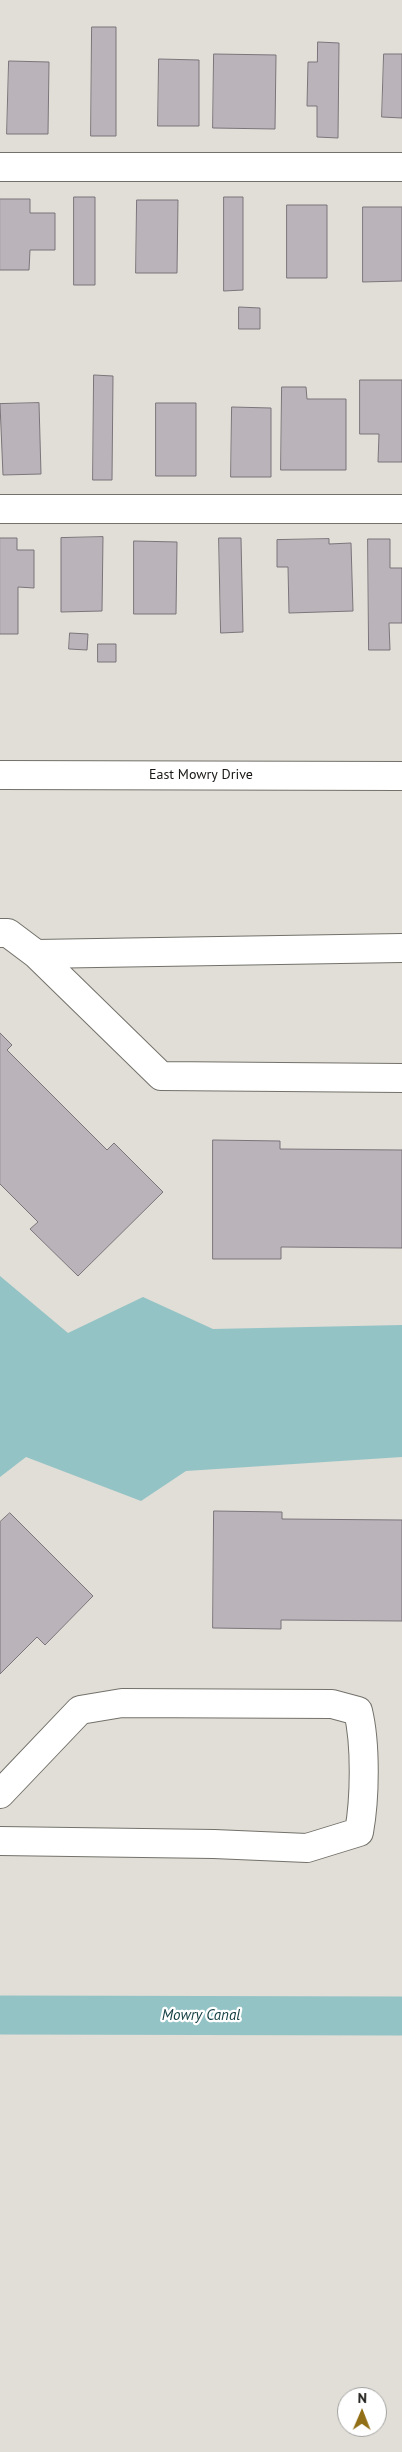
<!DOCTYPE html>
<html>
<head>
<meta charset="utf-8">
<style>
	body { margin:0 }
	#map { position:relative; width:402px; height:2452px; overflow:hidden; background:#e0ded6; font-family:"PT Sans",sans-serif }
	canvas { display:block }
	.north { position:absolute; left:337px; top:2387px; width:50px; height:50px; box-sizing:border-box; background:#fff; border:1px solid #a3a2a1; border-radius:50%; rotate:1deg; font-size:14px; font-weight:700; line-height:20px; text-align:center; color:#181714 }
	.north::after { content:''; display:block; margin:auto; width:18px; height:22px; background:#926f16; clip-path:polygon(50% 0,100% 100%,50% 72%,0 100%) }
</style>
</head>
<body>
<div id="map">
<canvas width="402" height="2452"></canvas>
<div class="north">N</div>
</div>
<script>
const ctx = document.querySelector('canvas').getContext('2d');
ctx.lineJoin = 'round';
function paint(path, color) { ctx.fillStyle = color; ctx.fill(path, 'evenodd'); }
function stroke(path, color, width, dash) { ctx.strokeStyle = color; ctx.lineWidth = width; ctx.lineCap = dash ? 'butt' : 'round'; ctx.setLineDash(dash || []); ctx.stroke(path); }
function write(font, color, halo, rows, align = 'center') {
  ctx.font = font + ' "PT Sans",sans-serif'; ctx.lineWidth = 4.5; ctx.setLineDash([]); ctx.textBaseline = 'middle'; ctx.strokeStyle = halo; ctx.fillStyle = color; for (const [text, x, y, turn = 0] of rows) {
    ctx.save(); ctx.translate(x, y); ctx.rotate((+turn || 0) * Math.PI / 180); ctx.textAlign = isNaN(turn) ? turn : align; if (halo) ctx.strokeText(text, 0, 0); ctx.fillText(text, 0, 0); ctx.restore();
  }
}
const water = new Path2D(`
	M0,1276L68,1333L143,1297L213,1329L402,1325V1457L186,1471L141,1501L26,1457L0,1477Z`);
const canal = new Path2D(`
	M0,2015L402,2016`);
const building = new Path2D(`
	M92,27H116V136H91Z
	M318,42L339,43L338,138L317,137V106H307L308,62H317Z
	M214,54L276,55L275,129L213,128Z
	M384,54H402V118L382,117Z
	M159,59L199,60V126H158Z
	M9,61L49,62L48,134H7Z
	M74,197H95V285H74Z
	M224,197H243V290L224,291Z
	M0,199H30V213H55V250H30L29,270H0Z
	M137,200H178L177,273H136Z
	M287,205H327V278H287Z
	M363,207H402V281L363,282Z
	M239,307L260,308V329H239Z
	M94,375L113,376L112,480H93Z
	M360,380H402V462H378L379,434H360Z
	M282,387H306L307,399H346V470H281Z
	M39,403L41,474L3,475L0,404Z
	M156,403H196V476H156Z
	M232,407L271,408V477H231Z
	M103,537L102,611L61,612V538Z
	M0,538H17V550H34V588L18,587V634H0Z
	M219,538H241L243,632L221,633Z
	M329,539V544L351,543L353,611L289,613L288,567H277V540Z
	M368,539H390V568H402V623H389L390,650H369Z
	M134,541L177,542L176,614H134Z
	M70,633L88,634L87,650L69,649Z
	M98,644H116V662H98Z
	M0,1033L12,1045L7,1050L107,1150L114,1143L163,1192L78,1276L30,1229L38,1222L0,1184Z
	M213,1140L280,1141V1149L402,1150V1248L281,1247V1259H213Z
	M214,1511L282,1512V1519L402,1520V1621L281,1620V1629L213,1628Z
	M10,1513L93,1596L45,1645L37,1637L0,1674V1522Z`);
const minor = new Path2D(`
	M0,167H402
	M0,509H402
	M0,775L402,776
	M0,933H8L36,954L161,1076L402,1078
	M36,954L402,948
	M0,1794L80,1710L122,1703L332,1704L358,1711C366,1744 365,1799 359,1832L307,1848L214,1844L0,1841`);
const streetNames = [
	["East Mowry Drive",201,775]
];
const waterNames = [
	["Mowry Canal",201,2016]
];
paint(water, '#94c3c6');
stroke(canal, '#94c3c6', 39);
paint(building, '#bab3b9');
stroke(building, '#7b757b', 1);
stroke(minor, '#73716a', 30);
stroke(minor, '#fff', 28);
write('14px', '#181714', '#fff', streetNames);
write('italic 15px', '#123e41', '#fff', waterNames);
</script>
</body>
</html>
